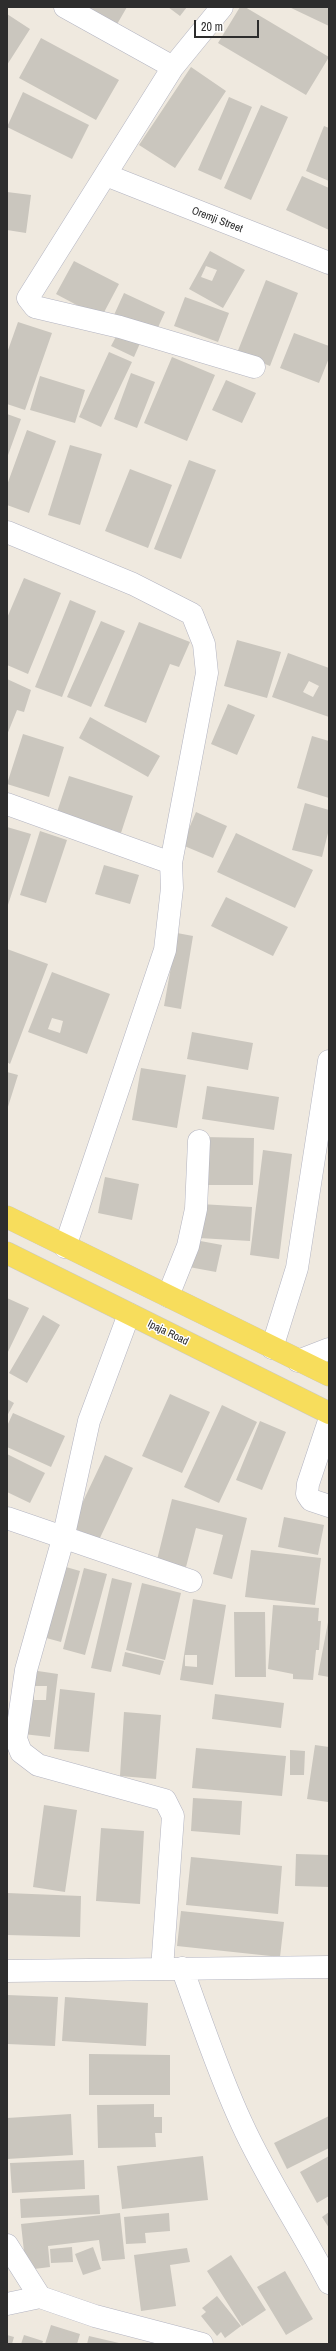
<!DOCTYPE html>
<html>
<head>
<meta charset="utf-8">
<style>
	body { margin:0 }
	#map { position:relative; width:336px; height:2351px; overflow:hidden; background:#efe9df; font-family:"Archivo Narrow",sans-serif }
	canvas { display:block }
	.frame { position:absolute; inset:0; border:8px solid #2d2d2d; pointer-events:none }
	.scale { position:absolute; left:194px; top:20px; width:65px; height:18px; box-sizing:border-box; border:2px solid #2d2d2d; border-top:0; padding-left:5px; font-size:12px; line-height:14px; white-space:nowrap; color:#2d2d2d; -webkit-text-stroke:3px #fff; paint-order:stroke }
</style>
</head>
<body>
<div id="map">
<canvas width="336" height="2351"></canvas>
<div class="frame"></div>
<div class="scale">20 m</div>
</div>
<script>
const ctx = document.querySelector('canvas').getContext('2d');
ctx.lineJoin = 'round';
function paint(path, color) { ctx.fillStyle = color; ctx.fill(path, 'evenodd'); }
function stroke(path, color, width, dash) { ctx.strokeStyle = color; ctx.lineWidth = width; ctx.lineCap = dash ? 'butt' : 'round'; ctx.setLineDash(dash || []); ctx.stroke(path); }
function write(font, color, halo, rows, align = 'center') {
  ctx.font = font + ' "Archivo Narrow",sans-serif'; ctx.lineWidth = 3; ctx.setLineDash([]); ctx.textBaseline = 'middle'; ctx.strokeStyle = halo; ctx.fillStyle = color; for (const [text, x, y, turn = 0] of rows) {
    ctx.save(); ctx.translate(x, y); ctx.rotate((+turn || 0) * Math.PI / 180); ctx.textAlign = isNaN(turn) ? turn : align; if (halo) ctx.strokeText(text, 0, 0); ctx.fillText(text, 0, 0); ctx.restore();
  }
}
const building = new Path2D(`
	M82,7H127L116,26Z
	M168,7H187L180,16Z
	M240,7H245L329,57L306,95L218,43Z
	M289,7H329V26Z
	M7,14L30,29L7,65Z
	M41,38L119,80L96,120L19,78Z
	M191,67L226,91L175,168L139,145Z
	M23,92L89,125L72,159L7,127Z
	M229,97L252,107L221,180L198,170Z
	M261,105L288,117L251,200L224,188Z
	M324,126L329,128V181L306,171Z
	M302,176L329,188V230L286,210Z
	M7,192L31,195L26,233L7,230Z
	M210,251L245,270L223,308L189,289ZM206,266L217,270L212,281L201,277Z
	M74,261L119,284L101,318L56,294Z
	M266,280L298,293L270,366L237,353Z
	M124,293L165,312L155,334L114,315Z
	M185,297L229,313L218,342L174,326Z
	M18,322L52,333L25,410L7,404V353Z
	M119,331L141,341L134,357L111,346Z
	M294,333L329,346V358L319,383L280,368Z
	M109,352L132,362L101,427L79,417Z
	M172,357L215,375L187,441L144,423Z
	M131,373L155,382L137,428L114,419Z
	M40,376L85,390L75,423L30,410Z
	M226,380L256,393L242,423L212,410Z
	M7,414L21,419L7,458Z
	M27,430L56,441L29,513L7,505V485Z
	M70,445L102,454L80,525L48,515Z
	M189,460L216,470L181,559L154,549Z
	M130,469L172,485L148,548L105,531Z
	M24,578L61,593L28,674L7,665V618Z
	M70,600L96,611L62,697L35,687Z
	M101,621L125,631L91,707L67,697Z
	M139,622L190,642L179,667L170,664L146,723L104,706Z
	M237,640L281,652L267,698L224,686Z
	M288,653L329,668V717L272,697ZM309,681L319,686L313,697L303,692Z
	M7,679L31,690L24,712L17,710L7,735Z
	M228,704L255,715L237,755L211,744Z
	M90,717L160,756L148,777L79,738Z
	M23,734L64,747L49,797L7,784Z
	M312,736L329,741V798L297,788Z
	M69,776L133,796L121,833L57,812Z
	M305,803L329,810V829L322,857L292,850Z
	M196,812L227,826L213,858L182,845Z
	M7,827L31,834L7,908Z
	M40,831L67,840L46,903L20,895Z
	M236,833L313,870L295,908L217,872Z
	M104,865L139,875L130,904L95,894Z
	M226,897L288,927L273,956L211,926Z
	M177,933L193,936L181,1009L164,1006Z
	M7,949L48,964L10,1064L7,1062Z
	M52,972L110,994L87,1054L28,1032ZM52,1018L63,1021L60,1033L48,1029Z
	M192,1032L253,1043L248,1070L187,1059Z
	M141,1068L186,1075L177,1128L132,1120Z
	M7,1072L18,1075L7,1110Z
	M207,1086L279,1097L274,1130L202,1119Z
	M203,1137L254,1138L253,1185H203Z
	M263,1150L292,1154L279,1259L250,1255Z
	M105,1177L139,1184L132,1220L98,1213Z
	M200,1204L252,1207L250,1241L199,1238Z
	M195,1240L222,1245L216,1272L189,1267Z
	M7,1298L29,1308L7,1354Z
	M43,1315L60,1325L27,1383L9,1373Z
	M170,1394L210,1412L182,1473L142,1456Z
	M7,1399L14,1403L7,1416Z
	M222,1405L257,1422L219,1503L184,1487Z
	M13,1413L65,1436L51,1467L7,1447V1426Z
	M260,1421L286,1432L262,1490L236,1480Z
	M7,1454L45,1473L30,1503L7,1492Z
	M105,1455L133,1468L99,1540L71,1527Z
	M172,1499L247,1518L232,1579L213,1574L223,1535L196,1528L186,1567L157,1560Z
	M284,1517L324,1525L318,1555L278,1547Z
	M251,1550L321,1558L315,1605L245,1597Z
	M59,1565L80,1571L61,1642L39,1636Z
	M84,1568L107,1574L85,1655L63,1649Z
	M112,1578L132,1583L111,1672L91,1668Z
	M142,1583L181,1593L165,1660L126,1650Z
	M193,1599L226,1605L213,1685L180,1680ZM185,1655H197V1667L185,1666Z
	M273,1605L319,1608L318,1621H321L319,1650H316L313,1680L293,1679V1674L268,1669Z
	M234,1612H265L266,1677H235Z
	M329,1617V1677L318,1675Z
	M125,1652L164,1661L160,1675L122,1666Z
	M31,1670L58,1674L50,1737L23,1734ZM34,1686H47L46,1700H34Z
	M60,1689L95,1693L89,1752L54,1749Z
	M215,1694L284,1703L281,1728L212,1719Z
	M124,1712L161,1715L156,1779L120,1776Z
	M315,1745L329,1747L328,1802L307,1799Z
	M196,1748L286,1756L282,1796L192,1788Z
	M290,1750L305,1751L304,1775H290Z
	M193,1798L242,1801L240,1835L191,1831Z
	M44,1805L77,1810L65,1892L33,1887Z
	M101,1828L144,1831L140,1904L96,1901Z
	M296,1854L329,1855V1887L295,1886Z
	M191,1857L282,1866L278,1914L186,1905Z
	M7,1893L81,1896L80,1937L7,1935Z
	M181,1911L284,1922L280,1957L177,1946Z
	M7,1995L58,1997L55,2046L7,2044Z
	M65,1997L148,2003L146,2046L62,2041Z
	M89,2054L170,2055V2095H89Z
	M154,2104V2117H162V2133H155L156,2147L98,2148L97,2105Z
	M71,2114L73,2155L7,2159V2118Z
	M329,2116V2148L287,2169L274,2143Z
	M203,2156L208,2200L122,2209L117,2166Z
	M329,2156V2196L317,2203L300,2172Z
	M84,2160L85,2189L12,2193L10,2163Z
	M99,2195L100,2214L21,2218L20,2199Z
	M329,2212V2228L322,2217Z
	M120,2213L125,2259L102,2261L99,2240L48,2246L50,2267L26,2270L21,2224Z
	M169,2213L170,2231L145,2233L146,2243L126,2244L124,2217Z
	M72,2247L73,2262L51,2263L50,2249Z
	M93,2247L101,2269L83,2275L75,2254Z
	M187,2248L190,2262L170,2265L176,2306L141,2311L134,2255Z
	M231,2255L266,2310L242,2326L207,2271Z
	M285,2271L313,2319L286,2335L257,2287Z
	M217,2296L241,2326L225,2338L221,2332L217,2336L201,2316L206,2312L202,2308Z
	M51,2325L80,2334L77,2344H45Z
	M7,2335L14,2337L12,2344H7Z
	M24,2335L43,2341L42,2344H21Z
	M89,2336L119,2343V2344H87Z`);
const minor = new Path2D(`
	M65,7L173,67
	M222,7L173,67L28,298L35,307L120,327L254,367
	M106,175L329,263
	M7,532L133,584L192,614L204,644L207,673L171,863L172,888L165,950L65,1247
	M7,804L171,863
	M168,1296L188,1246L196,1209L199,1141
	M129,1314L89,1421L63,1539L26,1670L16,1739L21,1752L38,1765L165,1800L173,1816L162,1969
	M272,1348L297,1268L329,1061
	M298,1361L329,1349
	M329,1421L308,1484L307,1494L311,1500L329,1506
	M7,1518L191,1581
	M182,1968C201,2020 219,2075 242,2124C267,2179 301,2229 329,2283
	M7,1971L329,1967
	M7,2245L40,2297L95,2316L202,2344
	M7,2304L40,2297`);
const major = new Path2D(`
	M7,1217L329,1375
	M7,1253L329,1413`);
const streetNames = [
	["Oremji Street",217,220,21],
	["Ipaja Road",168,1333,26]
];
paint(building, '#cac6be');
stroke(minor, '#b3b4c1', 23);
stroke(major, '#c8c8c8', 23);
stroke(minor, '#fff', 22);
stroke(major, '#f7dd5c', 22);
write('11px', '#2d2d2d', '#fff', streetNames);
</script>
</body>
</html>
